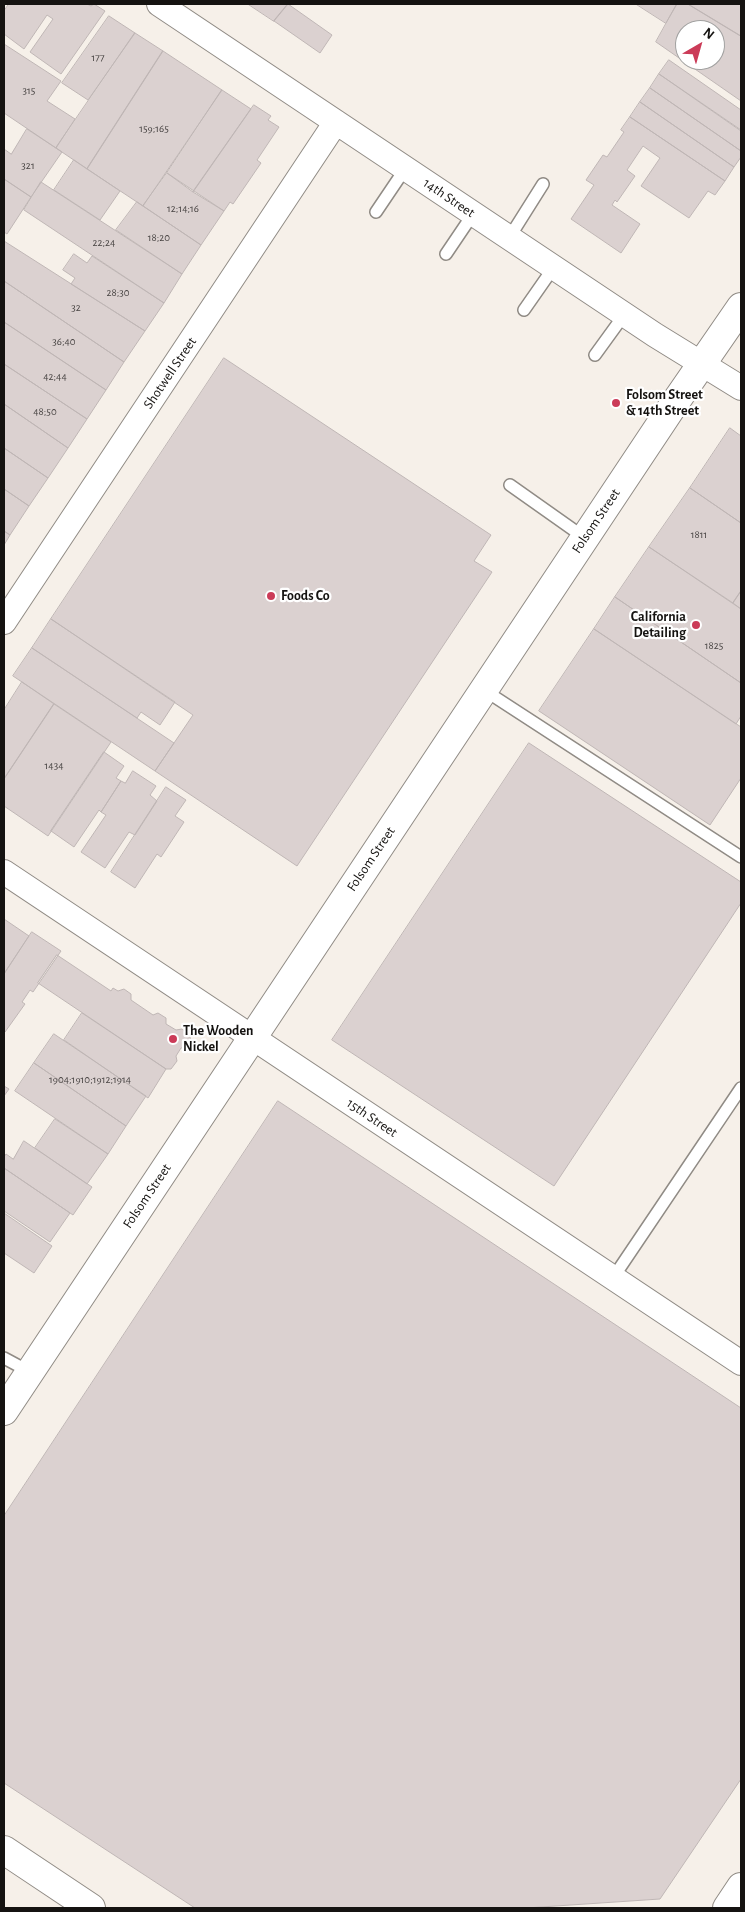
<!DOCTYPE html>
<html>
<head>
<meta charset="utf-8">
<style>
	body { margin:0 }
	#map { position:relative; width:745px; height:1912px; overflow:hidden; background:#f6f0e9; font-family:"Alegreya Sans",sans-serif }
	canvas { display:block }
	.frame { position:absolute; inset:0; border:5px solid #151311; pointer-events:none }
	.north { position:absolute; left:675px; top:20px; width:50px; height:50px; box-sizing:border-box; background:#fff; border:1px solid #a1a1a0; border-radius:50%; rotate:38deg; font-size:14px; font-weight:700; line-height:20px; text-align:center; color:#151311 }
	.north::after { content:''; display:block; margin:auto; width:18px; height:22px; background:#cb3b58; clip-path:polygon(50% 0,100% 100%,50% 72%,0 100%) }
</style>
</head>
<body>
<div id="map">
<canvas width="745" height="1912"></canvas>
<div class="frame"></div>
<div class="north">N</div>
</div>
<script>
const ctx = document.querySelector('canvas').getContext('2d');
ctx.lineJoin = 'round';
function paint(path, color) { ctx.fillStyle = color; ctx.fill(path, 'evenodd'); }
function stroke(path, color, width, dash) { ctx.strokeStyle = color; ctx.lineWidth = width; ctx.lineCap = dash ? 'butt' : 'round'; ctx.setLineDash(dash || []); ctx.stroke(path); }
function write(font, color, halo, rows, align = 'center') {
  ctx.font = font + ' "Alegreya Sans",sans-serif'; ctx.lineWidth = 4.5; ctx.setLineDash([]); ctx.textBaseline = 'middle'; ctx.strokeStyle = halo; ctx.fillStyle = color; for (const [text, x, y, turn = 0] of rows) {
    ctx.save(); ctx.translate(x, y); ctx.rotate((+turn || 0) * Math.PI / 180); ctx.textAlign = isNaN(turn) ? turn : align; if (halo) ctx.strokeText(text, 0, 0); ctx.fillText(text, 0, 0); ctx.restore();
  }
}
const building = new Path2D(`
	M9,4H87L91,6L94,4L105,11L61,74L30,52L53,19L47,15L24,49L4,34V11Z
	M248,4H288L274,21Z
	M288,4L332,35L320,53L274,21Z
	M636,4H677L666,23Z
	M677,4H688L741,36V101L656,42ZM685,30H715V60H685Z
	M688,4H741V36Z
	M109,16L135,33L88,100L62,83Z
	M135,33L163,51L87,169L56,148Z
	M4,44L61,81L47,101L75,119L56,148L4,113Z
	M163,51L222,90L143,206L87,169Z
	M669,60L741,110V130L659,74Z
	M659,74L741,131V151L650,88Z
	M650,88L741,151V157L734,167L640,102Z
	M222,90L251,109L193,192L167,173Z
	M640,102L734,167L725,181L630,117Z
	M254,105L271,116L268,120L279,127L257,160L261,163L233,204L230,202L224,211L193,192Z
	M630,117L725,181L715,195L708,191L689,218L641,186L660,158L643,146L627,170L635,176L617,202L615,200L612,205L640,224L621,253L571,219L594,185L586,180L603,155L607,157L624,132L621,130Z
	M27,129L62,152L31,197L4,179V149L11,154Z
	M74,160L120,191L100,220L54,190Z
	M167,173L224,211L201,245L143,206Z
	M4,179L31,197L7,234L4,232Z
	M41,182L182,274L164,303L24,210Z
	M137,202L201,245L182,274L116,230Z
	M4,241L145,331L124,362L4,281Z
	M74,254L87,263L92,256L164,303L145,331L71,284L75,278L63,270Z
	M4,281L124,362L106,390L4,322Z
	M4,322L106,390L87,419L4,364Z
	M224,358L491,535L474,561L492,572L297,866L155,771L193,715L51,619Z
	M4,364L87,419L68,448L4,404Z
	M4,404L68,448L48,478L4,448Z
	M730,428L741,436V523L690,488Z
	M4,448L48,478L29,506L4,489Z
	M690,488L741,523V591L733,603L649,547Z
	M4,489L29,506L10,535L4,531Z
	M4,531L10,535L4,545Z
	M649,547L741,609V683L615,597Z
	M741,591V609L733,603Z
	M615,597L741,683V716L736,724L594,629Z
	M51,619L175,702L160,725L141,712L137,718L32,648Z
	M594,629L741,727V778L710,825L539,711Z
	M32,648L174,743L155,771L13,676Z
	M22,682L54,704L4,779V710Z
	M54,704L111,742L48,836L4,806V779Z
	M529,743L741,882V903L554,1186L332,1040Z
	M104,752L124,766L116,778L121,781L101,812L99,810L74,847L51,831Z
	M133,771L156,786L150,795L157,801L135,835L129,832L105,868L81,852L106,815L101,812L121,781L125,783Z
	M166,787L186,800L175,816L184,822L161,857L157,854L135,888L111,872Z
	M4,919L29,936L4,974Z
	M32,932L61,951L33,992L30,990L22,1002L25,1004L5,1032L4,1030V974Z
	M57,955L111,991L113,988L118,991L124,989L131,994V1000L153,1015L158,1013L166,1018V1024L176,1030L182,1029L189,1034L191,1040L186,1047L181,1048L176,1056L177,1061L171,1069H166L38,983Z
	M82,1013L166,1069L148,1098L64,1040Z
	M54,1034L146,1096L126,1126L34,1063Z
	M34,1063L126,1126L108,1154L15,1091Z
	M4,1086L9,1089L4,1096Z
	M278,1101L741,1408V1779L660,1899L526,1908H195L4,1783V1516Z
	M55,1119L108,1154L87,1184L35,1148Z
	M24,1141L92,1187L73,1215L4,1168V1157L6,1154L13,1159Z
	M4,1168L70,1213L50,1242L4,1211Z
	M4,1213L52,1246L34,1273L4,1253Z`);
const lane = new Path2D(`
	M376,212L405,169
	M509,238L543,184
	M446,254L473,214
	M524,310L554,267
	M595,355L624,315
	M510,485L585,538
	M484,690L741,857
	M613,1278L741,1088
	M4,1358L30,1372`);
const street = new Path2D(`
	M159,4L655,335L741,388
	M4,622L336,122
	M4,872L741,1363`);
const secondary = new Path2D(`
	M4,1411L672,407L741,307
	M4,1850L91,1908
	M727,1908L741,1887`);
const markers = [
	[616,403,5,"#cb3b58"],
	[271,596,5,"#cb3b58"],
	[696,625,5,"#cb3b58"],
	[173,1039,5,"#cb3b58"]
];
const numberNames = [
	["177",98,58],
	["315",29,91],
	["159;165",154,129],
	["321",28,166],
	["12;14;16",183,209],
	["18;20",159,238],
	["22;24",104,243],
	["28;30",118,293],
	["32",76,308],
	["36;40",64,342],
	["42;44",55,377],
	["48;50",45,412],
	["1811",699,535],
	["1825",714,646],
	["1434",54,766],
	["1904;1910;1912;1914",90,1080]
];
const streetNames = [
	["14th Street",449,198,34],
	["Shotwell Street",170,373,-56],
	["Folsom Street",596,521,-56],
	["Folsom Street",371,859,-56],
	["15th Street",372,1118,34],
	["Folsom Street",147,1196,-56]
];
const poiNames = [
	["Folsom Street",626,395],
	["& 14th Street",626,411],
	["Foods Co",281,596],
	["California",686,617,"right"],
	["Detailing",686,633,"right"],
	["The Wooden",183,1031],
	["Nickel",183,1047]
];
paint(building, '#dbd1d0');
stroke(building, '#bfb6b5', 1);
stroke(lane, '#908b85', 14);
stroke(street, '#908b85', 26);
stroke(secondary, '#908b85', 30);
stroke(lane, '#fff', 11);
stroke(street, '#fff', 24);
stroke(secondary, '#fff', 28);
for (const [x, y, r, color] of markers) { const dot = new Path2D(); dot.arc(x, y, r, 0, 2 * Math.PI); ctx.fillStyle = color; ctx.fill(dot); stroke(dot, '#fff', 2); }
write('11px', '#464241', null, numberNames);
write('14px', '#151311', '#fff', streetNames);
write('bold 14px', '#151311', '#fff', poiNames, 'left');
</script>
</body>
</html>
